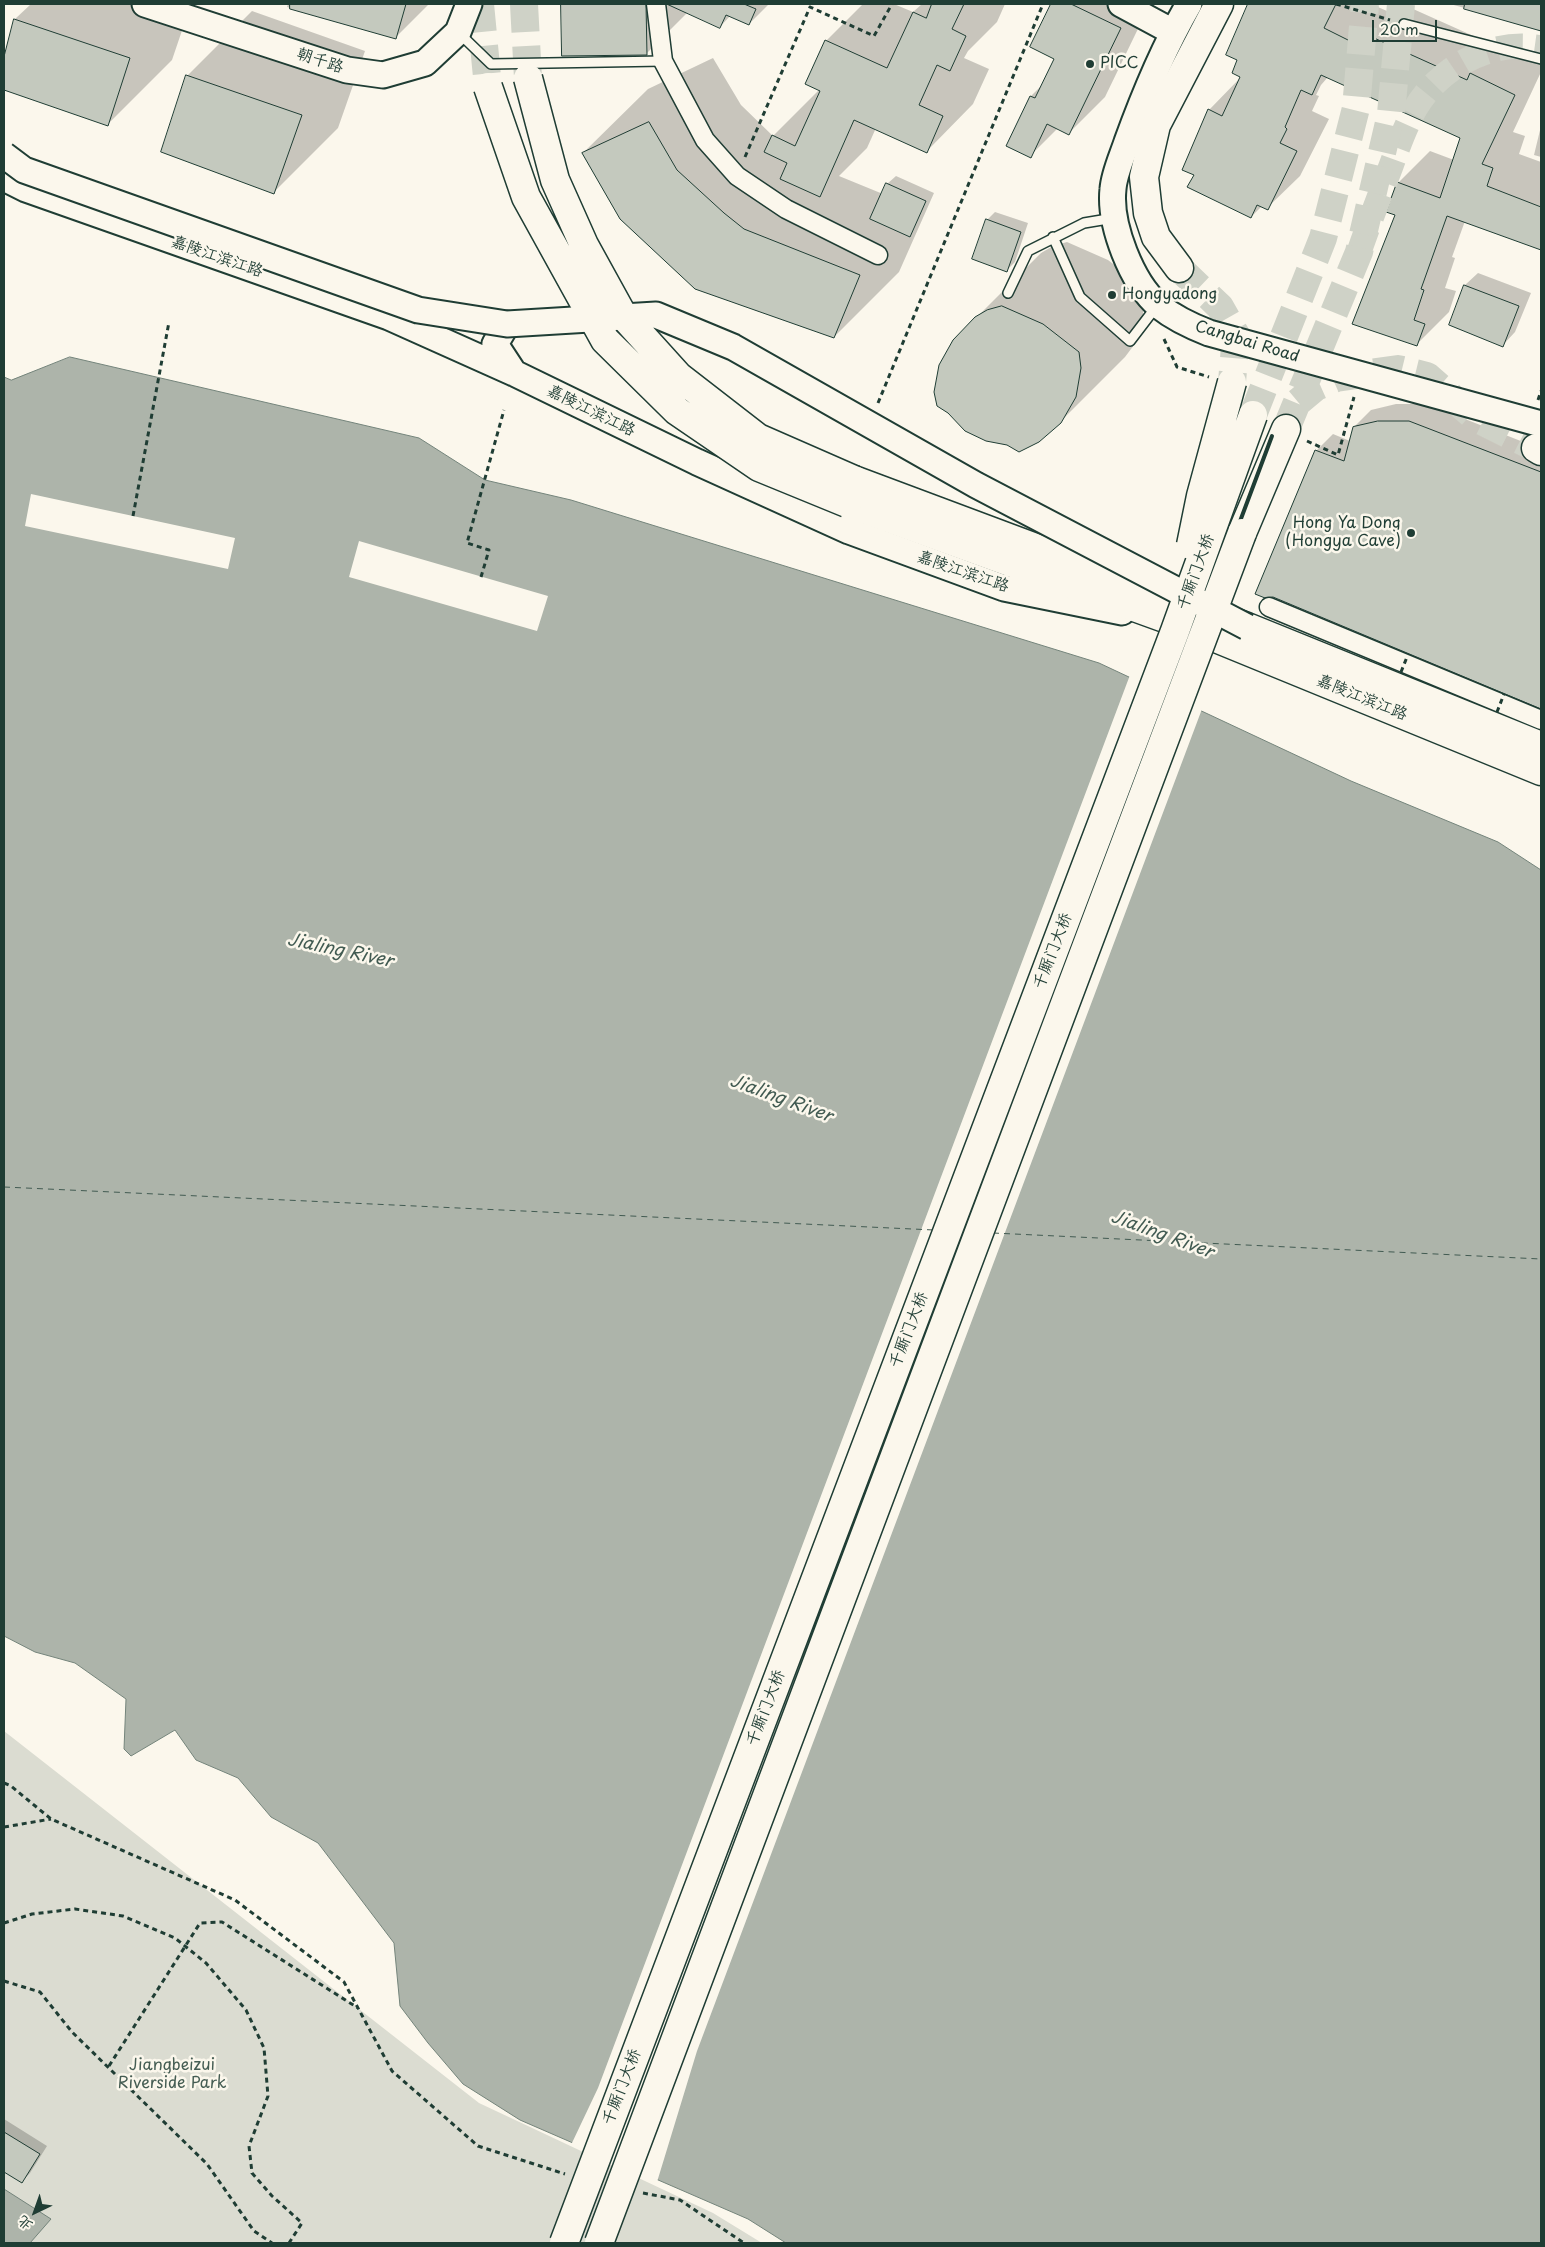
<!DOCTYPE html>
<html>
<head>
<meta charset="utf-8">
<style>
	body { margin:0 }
	#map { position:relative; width:1545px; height:2247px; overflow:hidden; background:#fbf7ec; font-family:"Playpen Sans","LXGW WenKai TC",sans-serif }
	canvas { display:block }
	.frame { position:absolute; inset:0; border:5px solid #1f3d34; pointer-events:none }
	.north { position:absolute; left:10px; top:2187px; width:50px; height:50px; -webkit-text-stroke:4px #fbf7ec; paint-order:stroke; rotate:222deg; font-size:14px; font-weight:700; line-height:20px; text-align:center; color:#1f3d34 }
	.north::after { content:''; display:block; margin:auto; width:18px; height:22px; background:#1f3d34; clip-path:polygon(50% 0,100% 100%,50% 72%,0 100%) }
	.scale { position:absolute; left:1372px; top:20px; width:65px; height:22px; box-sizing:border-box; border:2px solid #1f3d34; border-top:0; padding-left:6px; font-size:15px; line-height:18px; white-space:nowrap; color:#1f3d34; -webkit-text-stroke:4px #fbf7ec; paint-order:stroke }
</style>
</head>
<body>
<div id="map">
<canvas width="1545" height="2247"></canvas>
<div class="frame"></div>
<div class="north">北</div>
<div class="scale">20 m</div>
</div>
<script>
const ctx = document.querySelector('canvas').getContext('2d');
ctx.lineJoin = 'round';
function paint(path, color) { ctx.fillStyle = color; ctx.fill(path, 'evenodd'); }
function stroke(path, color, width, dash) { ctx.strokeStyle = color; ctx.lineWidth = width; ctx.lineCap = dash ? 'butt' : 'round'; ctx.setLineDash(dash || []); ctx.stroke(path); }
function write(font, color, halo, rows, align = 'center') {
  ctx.font = font + ' "Playpen Sans","LXGW WenKai TC",sans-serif'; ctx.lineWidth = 5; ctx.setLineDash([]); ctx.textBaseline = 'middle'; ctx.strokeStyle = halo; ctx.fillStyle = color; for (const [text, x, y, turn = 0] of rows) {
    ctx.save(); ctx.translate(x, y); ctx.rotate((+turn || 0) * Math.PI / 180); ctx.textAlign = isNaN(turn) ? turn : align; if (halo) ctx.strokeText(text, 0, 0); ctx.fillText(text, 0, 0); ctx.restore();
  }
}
const green = new Path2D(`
	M4,1731L479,2103L713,2213L762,2243H4Z`);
const water = new Path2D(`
	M70,357L419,438L485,480L571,500L1099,663L1351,781L1498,842L1541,870V2243H786L748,2219L520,2120L463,2084L428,2043L400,2006L394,1943L318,1843L271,1817L238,1778L196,1760L175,1730L131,1756L124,1749L126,1699L75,1663L35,1652L4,1636V377L11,380Z
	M4,2189L51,2219L30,2243H4Z`);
const pier = new Path2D(`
	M31,494L235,538L228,569L25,526Z
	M359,541L548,596L537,631L349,577Z
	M1130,675L1202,709L697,2051L657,2182L571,2145L598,2088Z`);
const shadow = new Path2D(`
	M31,4H191L172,60L107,125L4,89V62L15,19Z
	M288,4H429L395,38L287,7Z
	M562,4H696L646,54L564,55Z
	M698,4H769L749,24L730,16L720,27L693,15Z
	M863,4H894L913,12L922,4H1005L997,22L968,51L964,58L989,69L973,104L927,151L876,128L867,148L839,176L883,194L887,184L896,176L934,193L899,272L834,337L583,153L648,89L713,58L741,105L773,136L820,89L826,41Z
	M1053,4H1150L1105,97L1069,133L1058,128L1030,156L1031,96L1043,84L1055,58L1032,47Z
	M1250,4H1371L1387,11L1394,4H1402L1498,47L1504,41L1541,60V72L1513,132L1525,136L1519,154L1541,162V249L1465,221L1452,257L1455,258L1445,288L1456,291L1449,312L1417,344L1397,215L1398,183L1430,151L1454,160L1461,137L1328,77L1321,85L1316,95L1319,96L1312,111L1329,119L1300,176L1267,208L1262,206L1251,217L1195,174L1209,110L1242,76L1239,60L1228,54Z
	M1450,4H1541V29Z
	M252,11L365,51L338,128L274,192L187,76Z
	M1541,126V157L1534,155Z
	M995,212L1028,223L1015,262L1007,270L987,220Z
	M1067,242L1108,260L1143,287V317L1134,345L1125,357L1060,422L976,318L1041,253L1053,246Z
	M1478,273L1531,293L1515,332L1503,345L1450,325L1465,285Z
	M1396,404H1427L1541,449V706L1273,596L1316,451L1333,434L1350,441L1354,427L1371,410Z
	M4,2119L47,2146L30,2173L21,2182L4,2171Z`);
const ferry = new Path2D(`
	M4,1187L934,1230
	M993,1233L1541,1259`);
const building = new Path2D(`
	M290,4H406L396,39L290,9Z
	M561,4H646L647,55L562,56Z
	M667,4H744L756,9L749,25L726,15L720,28Z
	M932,4H964L952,29L966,36L950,71L937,65L919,105L943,116L927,153L854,120L820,197L780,179L787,163L764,152L772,135L795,146L820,91L805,84L825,40L887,68L913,12L926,18Z
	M1051,4H1071L1121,28L1069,135L1047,124L1031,158L1006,146L1030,96L1035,98L1054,59L1030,47Z
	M1248,4H1336L1324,28L1358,45L1363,33L1467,80L1470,73L1515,95L1482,164L1493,168L1487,186L1541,207V250L1447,216L1421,289L1424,290L1414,320L1425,324L1417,346L1352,324L1395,215L1386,212L1397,182L1440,198L1460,138L1321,75L1312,95L1301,90L1285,127L1287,129L1280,143L1297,151L1268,210L1257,205L1251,218L1187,187L1194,175L1182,170L1208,109L1222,116L1240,77L1232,73L1237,60L1226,55Z
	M1465,4H1541V31L1464,9Z
	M14,19L130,58L108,126L4,90V57Z
	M186,75L302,115L274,194L161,152Z
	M649,122L677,170L724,213L744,229L860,275L834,338L695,289L620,219L582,153Z
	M886,183L926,201L910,237L870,219Z
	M986,219L1021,232L1007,272L972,259Z
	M1464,285L1519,306L1503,347L1449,325Z
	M1002,306L1043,324L1079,352L1081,368L1076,397L1061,423L1039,442L1019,452L1007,445L986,441L965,431L948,413L937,406L934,392L939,365L953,340L975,317L987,310Z
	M1378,421H1409L1541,472V709L1273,597L1265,598L1255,594L1315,450L1344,461L1353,427Z
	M4,2132L40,2154L22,2183L4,2172Z`);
const secondaryTunnel = new Path2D(`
	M1359,252C1369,223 1380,195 1391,166C1398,147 1405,127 1415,109C1439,67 1493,38 1541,48`);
const primaryTunnel = new Path2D(`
	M480,4L488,87
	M524,4L528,78
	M1179,268L1220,307L1236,335L1232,382
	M1298,402L1316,387L1336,378L1398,369L1427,376L1476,418L1536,448
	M1253,415L1323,238L1356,108L1365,4
	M1286,429L1359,252L1391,114L1401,4`);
const path = new Path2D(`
	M1336,4L1390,20
	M745,157L810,7L874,36L892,4
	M1164,339L1177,367L1209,377
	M1538,400L1541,391
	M878,403L1043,4
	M1307,441L1338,455L1354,397
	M133,516L169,322
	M481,577L489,550L467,543L504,410
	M4,1783L11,1786L51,1819L235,1900L344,1982L392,2071L478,2146L565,2174
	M4,1827L51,1819
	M4,1923L32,1914L75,1909L123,1916L175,1938L206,1963L246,2010L264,2048L268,2096L249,2146L252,2173L272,2196L302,2223L289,2243
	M4,1981L40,1992L72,2032L207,2164L254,2231L272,2243
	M109,2066L200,1923L222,1922L358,2008
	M643,2193L680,2200L744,2243`);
const lane = new Path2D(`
	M1404,24L1541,59
	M459,33L491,64L663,61
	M1053,237L1080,297L1130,341L1156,307
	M1008,293L1028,251L1084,223L1114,218`);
const street = new Path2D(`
	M656,4L663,61L705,140L737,176L786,209L878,255
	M1269,607L1541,720`);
const secondary = new Path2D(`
	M145,4L347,70L383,75L425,63L458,32L469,4
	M1121,4L1173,32
	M1189,4C1164,47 1144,95 1127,142C1122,157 1114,174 1113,189C1109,225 1132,283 1159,306C1174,318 1191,326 1209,333L1541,424
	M4,178L26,189L389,317L514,373L697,462L849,531L1004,588L1122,612
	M507,324L495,344L514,373`);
const primary = new Path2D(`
	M1179,268L1156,237L1148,213L1144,177L1156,125L1219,4
	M1536,448L1541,451
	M854,480L1247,627L1541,746
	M847,503L1184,625L1541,771
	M1242,533L1286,429`);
const rail = new Path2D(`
	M577,2243L1257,430
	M594,2243L1272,436`);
const pathBridge = new Path2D(`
	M1401,672L1407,657
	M1497,712L1504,694`);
const secondaryBridge = new Path2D(`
	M4,155L24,170L418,310L507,324L656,315L733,347L976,485L1247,627`);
const primaryBridge = new Path2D(`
	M528,78L555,180L584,245L622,314L678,376L758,438L854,480
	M488,87L526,197L605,340L677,411L759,467L847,503
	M1191,545L1201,496L1232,382
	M564,2243L1175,631L1253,415
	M599,2243L1242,533`);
const markers = [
	[1090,64,5,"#1f3d34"],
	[1112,295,5,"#1f3d34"],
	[1411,533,5,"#1f3d34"]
];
const streetNames = [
	["朝千路",320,61,18],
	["嘉陵江滨江路",217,257,19],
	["Cangbai Road",1247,342,17],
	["嘉陵江滨江路",591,411,26],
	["嘉陵江滨江路",963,572,19],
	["千厮门大桥",1196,572,-70],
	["嘉陵江滨江路",1362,698,22],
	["千厮门大桥",1053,951,-69],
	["千厮门大桥",909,1330,-69],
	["千厮门大桥",766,1708,-69],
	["千厮门大桥",622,2087,-69]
];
const poiNames = [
	["PICC",1100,64],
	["Hongyadong",1122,295],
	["Hong Ya Dong",1401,524,"right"],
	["(Hongya Cave)",1401,542,"right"]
];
const parkNames = [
	["Jiangbeizui",172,2066],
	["Riverside Park",172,2084]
];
const waterNames = [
	["Jialing River",340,951,12],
	["Jialing River",781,1099,20],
	["Jialing River",1162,1235,20]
];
paint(green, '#dbdcd1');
paint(water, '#adb4aa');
stroke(water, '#74847b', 1);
paint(pier, '#fbf7ec');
paint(shadow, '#0003');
stroke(ferry, '#425b52', 1, [6, 5]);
paint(building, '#c4c9be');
stroke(building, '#1f3d34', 1);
stroke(secondaryTunnel, '#cfd2c7', 25, [25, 12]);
stroke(primaryTunnel, '#cfd2c7', 28, [28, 14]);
stroke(lane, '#1f3d34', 12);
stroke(street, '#1f3d34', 21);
stroke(secondary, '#1f3d34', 29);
stroke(primary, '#1f3d34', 31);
stroke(path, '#1f3d34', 3, [5, 4]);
stroke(lane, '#fbf7ec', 9);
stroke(street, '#fbf7ec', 18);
stroke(secondary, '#fbf7ec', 25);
stroke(primary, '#fbf7ec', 28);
stroke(rail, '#1f3d34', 4);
stroke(secondaryBridge, '#1f3d34', 29, []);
stroke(primaryBridge, '#1f3d34', 31, []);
stroke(pathBridge, '#1f3d34', 3, [5, 4]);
stroke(secondaryBridge, '#fbf7ec', 25);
stroke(primaryBridge, '#fbf7ec', 28);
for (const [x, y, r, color] of markers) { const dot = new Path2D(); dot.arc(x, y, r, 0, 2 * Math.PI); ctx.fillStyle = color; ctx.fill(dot); stroke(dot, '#fbf7ec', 2); }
write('16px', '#1f3d34', '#fbf7ec', streetNames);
write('16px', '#1f3d34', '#fbf7ec', poiNames, 'left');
write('16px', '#455d53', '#fbf7ec', parkNames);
write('italic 18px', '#425b52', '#fbf7ec', waterNames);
</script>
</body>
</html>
